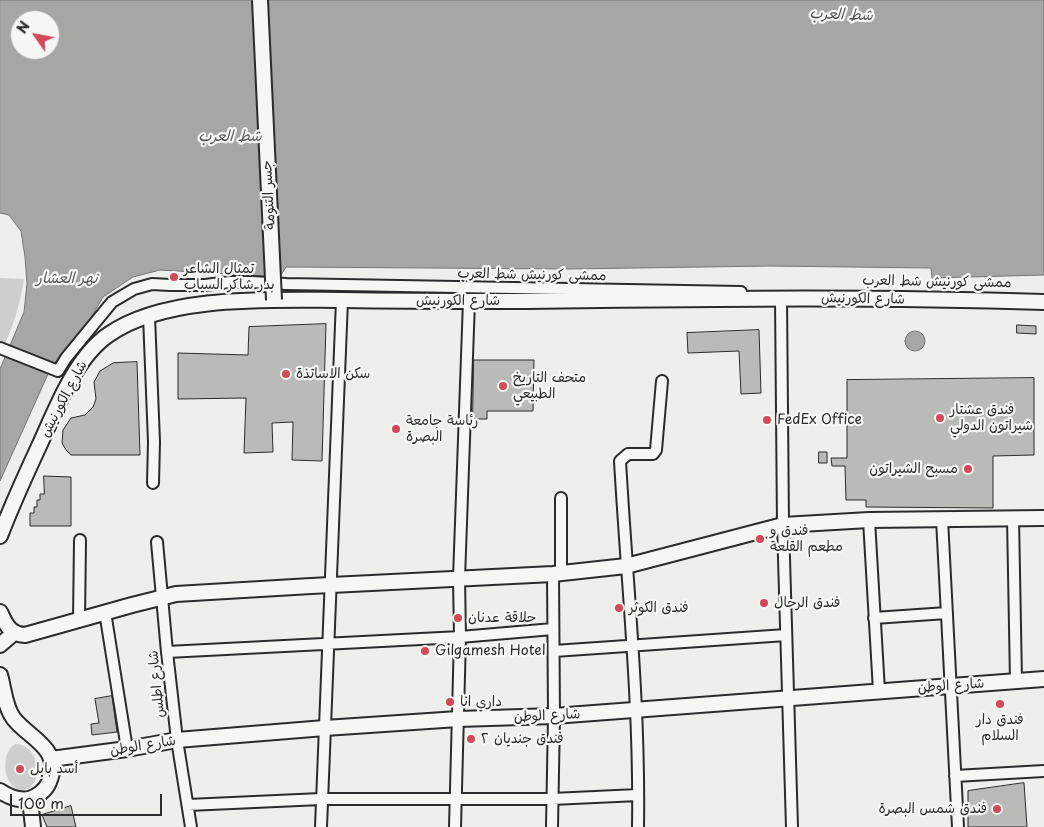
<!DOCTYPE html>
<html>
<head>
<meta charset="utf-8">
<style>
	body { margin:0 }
	#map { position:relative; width:1044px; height:827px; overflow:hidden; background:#eeeeea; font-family:"Playpen Sans",sans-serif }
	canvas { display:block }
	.north { position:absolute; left:10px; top:10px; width:50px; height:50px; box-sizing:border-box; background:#f6f6f2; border:1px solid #a5a5a2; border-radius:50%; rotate:303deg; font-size:14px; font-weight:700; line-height:20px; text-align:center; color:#2b2b2b }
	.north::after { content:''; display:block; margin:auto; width:18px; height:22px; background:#d1495b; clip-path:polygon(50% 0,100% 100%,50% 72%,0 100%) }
	.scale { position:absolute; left:10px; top:794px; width:152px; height:22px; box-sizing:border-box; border:2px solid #2b2b2b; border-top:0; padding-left:6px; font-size:15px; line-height:18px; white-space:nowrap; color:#2b2b2b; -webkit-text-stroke:4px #f6f6f2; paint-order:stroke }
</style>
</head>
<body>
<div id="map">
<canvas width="1044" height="827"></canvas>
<div class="north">N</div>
<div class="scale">100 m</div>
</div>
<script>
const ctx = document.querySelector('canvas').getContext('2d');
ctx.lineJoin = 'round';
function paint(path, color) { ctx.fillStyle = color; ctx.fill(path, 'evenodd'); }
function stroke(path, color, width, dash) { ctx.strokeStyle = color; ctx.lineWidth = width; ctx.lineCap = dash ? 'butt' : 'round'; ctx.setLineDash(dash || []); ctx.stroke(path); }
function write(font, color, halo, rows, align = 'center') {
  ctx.font = font + ' "Playpen Sans","Playpen Sans Arabic",sans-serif'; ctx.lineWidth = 4.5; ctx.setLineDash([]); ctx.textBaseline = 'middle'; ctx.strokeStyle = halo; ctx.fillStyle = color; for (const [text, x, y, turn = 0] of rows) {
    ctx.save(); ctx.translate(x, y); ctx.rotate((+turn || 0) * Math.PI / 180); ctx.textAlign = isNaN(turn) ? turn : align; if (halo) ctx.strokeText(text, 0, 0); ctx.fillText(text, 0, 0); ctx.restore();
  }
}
const green = new Path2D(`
	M0,278L24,279C20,306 12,330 0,354Z
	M15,744C38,743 47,784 23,791C2,788 0,753 15,744Z`);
const water = new Path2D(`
	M0,0H1044V275L932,278L931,268L770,266L569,269L286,267L281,275L263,276L160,270L133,277L103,297L88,323L64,351L48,374L0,481V369L24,312L27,284L25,257L21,231L9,215L0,213ZM20,20H50V50H20Z
	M905 341a10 10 0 1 1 20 0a10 10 0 1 1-20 0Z`);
const building = new Path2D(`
	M326,324L322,461L292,460L293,422L272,423L273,452L244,453L246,398L178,399V353L248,355L249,327Z
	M1017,325L1036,326V334L1017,333Z
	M759,330L761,393L741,394L739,351L688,353L687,333Z
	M474,360H534L533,411H487V419H473Z
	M137,362L140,455H71L66,450L62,443L63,430L71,418L85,415L93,407L96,399L94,382L100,371L113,363Z
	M1034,378V455L993,456V508L866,507V500H846L845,466H832L831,458H847V380Z
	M819,452H827V463H819Z
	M44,476L71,477V526H30V513H34V507H37V500H40V494H44Z
	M112,696L117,732L92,735L91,724L99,723L95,699Z
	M1024,783L1027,827H968V791Z
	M71,806L76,827H47L42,815Z`);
const street = new Path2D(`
	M781,298L783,525L792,827
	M149,316L154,442L153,483
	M0,348L58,371L66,358L112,302L134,289L152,284L170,285H205L230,282H252L286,284L741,292
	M561,498V573
	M1013,518L1016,681
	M942,519L958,827
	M869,520L879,691
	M157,542L167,652L177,740L191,827
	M105,612L127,749
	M874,618L947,613
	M79,620L80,540
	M554,651L786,635
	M167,652L460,637L553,629
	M955,776L1044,771
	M188,805L321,799H552L638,795
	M321,827L342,300
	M455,827L460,637L459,578L469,301
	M552,827L554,716L553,574
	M638,827C640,705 627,583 620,461L628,454H653L656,450L662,381`);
const secondary = new Path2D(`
	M0,536C12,505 26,474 40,444C56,409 75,358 108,335C166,294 274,300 343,300C398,301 453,301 508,301C687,299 866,296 1044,302
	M0,612C6,624 9,634 25,635L132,605L176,594L311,586L553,574L626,566L783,525L869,520L1044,518
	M0,645L14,633
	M0,675C4,689 5,708 14,719C30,739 63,749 49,782C46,790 37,797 29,799C18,801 9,797 0,791
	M51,759L127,749L177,740L325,728L458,719L554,716L1044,679
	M30,799L33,827`);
const secondaryBridge = new Path2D(`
	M260,0L274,300`);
const markers = [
	[174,277,5,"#d1495b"],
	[286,374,5,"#d1495b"],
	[503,386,5,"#d1495b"],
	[940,418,5,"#d1495b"],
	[767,420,5,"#d1495b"],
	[396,429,5,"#d1495b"],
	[968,469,5,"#d1495b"],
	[760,539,5,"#d1495b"],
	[764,603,5,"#d1495b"],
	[619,608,5,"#d1495b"],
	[458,618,5,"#d1495b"],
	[425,651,5,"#d1495b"],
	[450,702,5,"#d1495b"],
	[1000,704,5,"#d1495b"],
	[471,739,5,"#d1495b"],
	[20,769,5,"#d1495b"],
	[997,809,5,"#d1495b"]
];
const streetNames = [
	["جسر التنومة",269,195,-93],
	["ممشى كورنيش شط العرب",532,275,1],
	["ممشى كورنيش شط العرب",937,282,1],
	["شارع الكورنيش",863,299,1],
	["شارع الكورنيش",458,301],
	["شارع الكورنيش",64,399,-62],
	["شارع اطلس",157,684,-96],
	["شارع الوطن",951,686,-4],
	["شارع الوطن",547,716,-3],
	["شارع الوطن",143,746,-9]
];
const poiNames = [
	["تمثال الشاعر",184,269],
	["بدر شاكر السياب",184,285],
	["سكن الاساتذة",296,374],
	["متحف التاريخ",513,378],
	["الطبيعي",513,394],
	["فندق عشتار",950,410],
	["شيراتون الدولي",950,426],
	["FedEx Office",777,420],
	["رئاسة جامعة",406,421],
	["البصرة",406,437],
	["مسبح الشيراتون",958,469,"right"],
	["فندق و",770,531],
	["مطعم القلعة",770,547],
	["فندق الرحال",774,603],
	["فندق الكوثر",629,608],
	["حلاقة عدنان",468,618],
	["Gilgamesh Hotel",435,651],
	["داري انا",460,702],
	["فندق دار",1000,720,"center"],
	["السلام",1000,736,"center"],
	["فندق جنديان ٢",481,739],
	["أسد بابل",30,769],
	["فندق شمس البصرة",987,809,"right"]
];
const waterNames = [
	["شط العرب",841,15,2],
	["شط العرب",230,137],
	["نهر العشار",67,279]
];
paint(green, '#cececa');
paint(water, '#a6a6a3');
stroke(water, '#757573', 1);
paint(building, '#babab7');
stroke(building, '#2b2b2b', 1);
stroke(street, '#2b2b2b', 14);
stroke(secondary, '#2b2b2b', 18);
stroke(street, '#f6f6f2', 10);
stroke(secondary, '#f6f6f2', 14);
stroke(secondaryBridge, '#2b2b2b', 18, []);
stroke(secondaryBridge, '#f6f6f2', 14);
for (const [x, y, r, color] of markers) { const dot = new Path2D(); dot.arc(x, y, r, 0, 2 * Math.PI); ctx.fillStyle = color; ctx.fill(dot); stroke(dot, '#f6f6f2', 2); }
write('14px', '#2b2b2b', '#f6f6f2', streetNames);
write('14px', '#2b2b2b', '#f6f6f2', poiNames, 'left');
write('italic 15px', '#565655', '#f6f6f2', waterNames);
</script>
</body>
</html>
